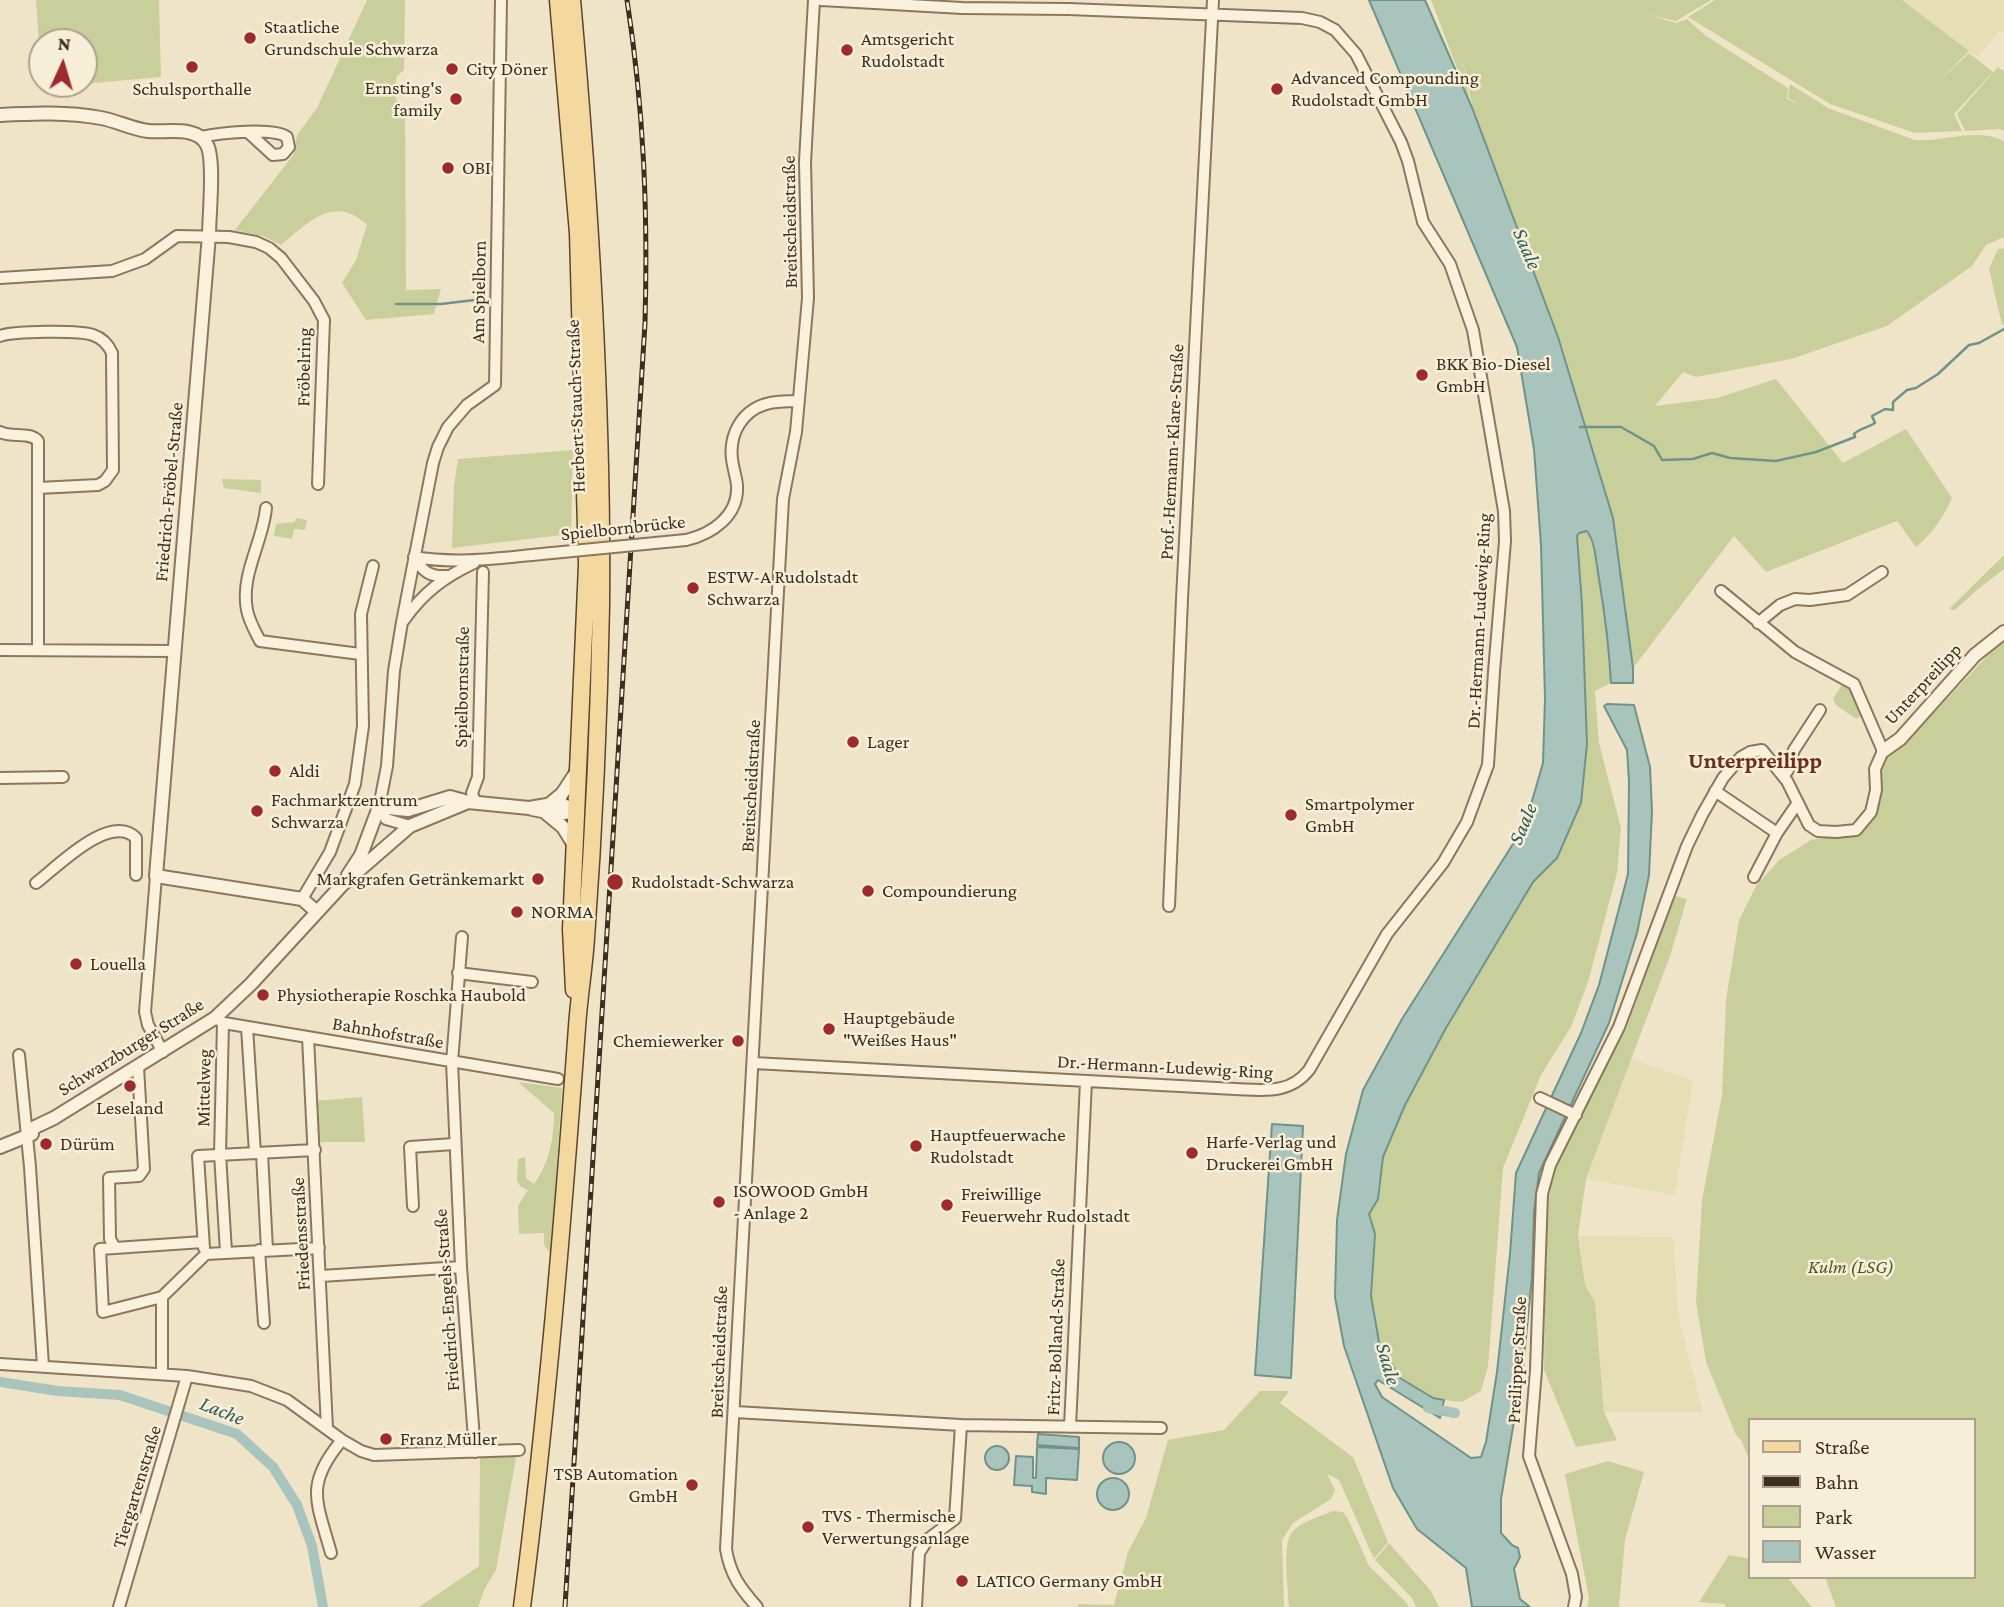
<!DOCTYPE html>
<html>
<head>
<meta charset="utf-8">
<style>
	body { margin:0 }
	#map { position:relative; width:2004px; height:1607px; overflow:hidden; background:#f0e4c8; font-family:"Crimson Pro",serif }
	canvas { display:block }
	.legend { position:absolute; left:1748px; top:1418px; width:228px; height:161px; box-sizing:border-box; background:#f7eed8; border:2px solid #ada18e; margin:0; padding:9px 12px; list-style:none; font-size:21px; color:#3d2e20 }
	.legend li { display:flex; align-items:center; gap:14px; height:35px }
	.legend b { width:35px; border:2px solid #ada18e }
	.north { position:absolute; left:28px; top:28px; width:70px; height:70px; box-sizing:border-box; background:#f7eed8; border:2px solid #ada18e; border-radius:50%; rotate:4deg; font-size:19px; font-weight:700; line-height:28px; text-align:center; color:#3d2e20 }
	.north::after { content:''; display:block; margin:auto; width:24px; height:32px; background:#9e2a2b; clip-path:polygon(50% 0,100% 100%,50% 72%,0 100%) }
</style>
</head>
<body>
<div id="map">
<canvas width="2004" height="1607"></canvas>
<ul class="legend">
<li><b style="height:9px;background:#f3d9a0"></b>Straße</li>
<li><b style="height:9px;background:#3d2e20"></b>Bahn</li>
<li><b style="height:19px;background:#c9cf9b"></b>Park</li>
<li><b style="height:19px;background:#a9c4bc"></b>Wasser</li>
</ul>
<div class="north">N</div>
</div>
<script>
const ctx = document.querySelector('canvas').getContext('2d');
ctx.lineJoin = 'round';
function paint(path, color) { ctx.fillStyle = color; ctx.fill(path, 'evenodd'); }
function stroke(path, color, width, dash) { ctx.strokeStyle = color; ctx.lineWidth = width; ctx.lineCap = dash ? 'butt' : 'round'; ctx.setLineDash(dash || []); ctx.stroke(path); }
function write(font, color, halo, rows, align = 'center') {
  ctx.font = font + ' "Crimson Pro",serif'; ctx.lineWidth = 5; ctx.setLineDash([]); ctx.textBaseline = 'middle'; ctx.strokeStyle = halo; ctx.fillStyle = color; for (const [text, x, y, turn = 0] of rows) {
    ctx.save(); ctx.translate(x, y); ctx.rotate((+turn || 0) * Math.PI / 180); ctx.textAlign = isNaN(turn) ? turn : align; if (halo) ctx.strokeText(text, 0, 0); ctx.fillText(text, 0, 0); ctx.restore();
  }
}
const farmland = new Path2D(`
	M1902,0H2004V33L2000,31L1977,57Z
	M1631,1059L1693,1080L1675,1195L1586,1179Z
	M1578,1236L1673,1237L1679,1319L1703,1412H1604L1595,1302L1585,1285Z`);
const green = new Path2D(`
	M36,0H159L161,77L84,84V42H42V84H81L42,88Z
	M367,0H405L404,70L396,77V100L405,110L406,290L441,289L434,314L366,320L342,283L356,260L367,225C334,194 309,222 281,245L263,236L235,230L294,154L297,135L317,108Z
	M1431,0H1711L1676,21L1649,15L1676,23L1687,19L1706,36L1788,88L1787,99L1801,105L1788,98L1790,84L1828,108L1915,140C1945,142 1976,127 2004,141V237L1986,245L1972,266L1887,326L1791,359L1696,377L1683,372L1655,406L1717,398L1776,379L1843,463L1906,429L1952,498C1943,518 1933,533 1916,547L1897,521L1766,572L1734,536L1633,668L1613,518L1558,337L1473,110L1462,57L1470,102Z
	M1715,0H1902L1969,51L1936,84L1969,53L1993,72L1954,114L1962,131L1915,133L1830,104L1688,17Z
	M1998,67L2004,71V131L2000,129L1965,131L1957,114Z
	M2004,248V324L2002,325L1989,269L1998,249Z
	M573,450L571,534L452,548L454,485L458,459Z
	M222,479L261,480V493L224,488Z
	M296,518L307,520L305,530L294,529L292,539L274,536L276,524L295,522Z
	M1587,531L1595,553L1609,642L1611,683L1595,691L1599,743L1621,828L1617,873L1588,982L1571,1027L1541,1075L1503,1168L1488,1367L1481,1391L1462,1402L1434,1399L1400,1378L1379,1342L1371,1296L1375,1234L1369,1214L1378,1199L1383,1157L1405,1105L1446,1028L1533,882L1557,858L1587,744L1582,605L1577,536L1579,533Z
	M2004,555V569L1977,590L1955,610L1949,609Z
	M2004,642V1607H1836L1825,1577H1974V1420H1750V1461L1741,1440L1736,1435L1706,1362L1696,1302L1702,1200L1722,1095L1726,1000L1739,920L1756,886L1779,860L1811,840L1862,831L1876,812L1880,768L1885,756L1915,733L1990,653Z
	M1843,683L1852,689L1863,715L1856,719L1836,705L1833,699Z
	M1675,896L1687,899L1670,956L1586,1179L1578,1236L1585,1285L1595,1302L1604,1412L1617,1440L1576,1447L1544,1370L1546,1212L1552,1177L1580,1116L1626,1029Z
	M518,1082L562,1088L551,1254L544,1245V1233L519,1234L518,1206L528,1190L520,1186L517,1181L518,1159L525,1157L526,1178L534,1184C549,1163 554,1139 554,1113Z
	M362,1097L365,1142H319L315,1101Z
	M1260,1391H1289L1280,1403L1353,1457L1388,1542L1374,1559L1339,1480L1327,1474L1335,1490L1331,1499L1293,1523L1282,1540L1284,1607H1078V1604L1114,1605L1128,1552L1146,1518L1168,1440L1224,1430Z
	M517,1452L496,1570L485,1588L478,1607H419L479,1566L480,1456Z
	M1608,1461L1644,1472L1625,1540L1619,1607H1587L1589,1598L1565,1474Z
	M1333,1511L1343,1512L1348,1519L1369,1566L1406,1602L1409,1607H1289C1288,1590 1283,1549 1290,1535C1298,1522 1320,1517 1333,1511Z
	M1389,1543L1431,1591L1439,1607H1416L1412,1598L1375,1560Z
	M1729,1555L1750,1559V1577H1787L1812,1607H1726L1724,1604L1699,1602Z`);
const water = new Path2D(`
	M1369,0H1425L1473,110L1558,337L1613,518L1633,668V683H1611C1609,648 1605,614 1599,579C1596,563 1596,544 1587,531L1579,533L1577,536L1582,605L1587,744L1581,803L1557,858L1533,882L1446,1028L1405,1105L1383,1157L1378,1199L1369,1214L1375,1234L1371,1296L1379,1342L1400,1378L1433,1398L1444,1400L1440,1418L1378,1380L1375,1384L1382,1397L1471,1458L1481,1457L1486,1442L1497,1372L1510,1254L1516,1173L1581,1033L1599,985L1628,874L1629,781L1627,750L1604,706L1607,704L1634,705L1650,767L1652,811L1649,875L1637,933L1609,1023L1539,1173L1534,1212L1532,1278L1523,1367L1501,1499V1533L1512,1545L1518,1548L1520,1557L1514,1569L1520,1599L1530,1607H1472L1466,1568L1417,1529L1393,1488L1344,1346L1335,1297L1337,1220L1346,1154L1363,1090L1402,1019L1525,825L1543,763L1545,698L1541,545L1534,449L1517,347Z
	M1272,1124L1303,1126L1291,1378L1255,1375Z
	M1038,1434L1079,1437V1448L1037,1445Z
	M1103 1458a16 16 0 1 1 32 0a16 16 0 1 1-32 0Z
	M985 1458a12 12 0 1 1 24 0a12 12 0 1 1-24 0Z
	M1037,1447L1079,1449L1077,1480L1046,1478V1494L1032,1492V1486L1014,1485L1016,1456L1033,1457V1478H1036Z
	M1097 1494a16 16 0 1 1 32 0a16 16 0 1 1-32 0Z`);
const stream = new Path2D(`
	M396,304H441L483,299
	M1580,427H1621L1654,446L1662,460L1693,459L1712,453L1730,458L1776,461L1816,452L1855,437L1854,434C1860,428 1868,428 1875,423L1872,416L1885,409L1893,410V402L1907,390L1916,388L1938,374L1969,345L1979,343L2004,329`);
const canal = new Path2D(`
	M0,1382L58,1391L120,1395L237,1434L273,1467L297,1505L312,1546L323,1607
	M1428,1408L1455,1413`);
const minor = new Path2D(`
	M201,137C219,133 273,127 287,137L289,147L283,154L273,155L249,133
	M0,278L112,271L145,259L177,236L229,237L256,242L269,248L281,258L314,301L324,320L318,484
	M0,336C13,331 80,330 93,335C102,338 108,344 112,353L113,470L105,481L98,485L38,488
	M0,432C12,438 29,431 38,441V650
	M266,508C263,542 240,575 247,610C249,621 255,631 260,641L360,654
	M686,540C712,534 739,516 737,485C736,476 733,468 732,459C729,434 742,411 766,404C776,401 789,401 799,401
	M414,557C462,565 505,557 552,553
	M414,557C423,572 430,577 447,576
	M404,620C423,593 444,577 474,563
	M1758,623L1780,605L1795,599L1810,600L1847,595L1882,572
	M0,650L175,651
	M1783,776L1788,770L1794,750L1820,710
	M0,778L63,777
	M1715,791L1777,833
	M475,802L472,793L478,777L483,572
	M410,826L386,819L379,807L387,766L394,671L402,622L433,463L438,447L448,427L467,405L495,385L501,0
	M156,876L145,1012L148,1025L163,1052
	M1754,877L1777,833L1797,804
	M36,883C57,867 110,812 136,838V875
	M302,899L330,852L355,784L363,726L361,614L373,566
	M1169,906L1182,599L1213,0
	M462,937L452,1062L461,1267L475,1452
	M458,973L532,982
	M215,1018L224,1023L558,1079
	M223,1023L220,1154L226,1252
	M247,1027L255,1153
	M308,1037L327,1428
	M19,1055L30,1167L43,1366
	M754,1063L1235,1089C1263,1090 1289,1095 1309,1070L1387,934L1443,863L1467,822L1488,765L1494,672L1505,541L1504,511L1473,330L1450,264L1423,222L1408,161L1401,142L1356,54L1335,30L1320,22L1302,18L1068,9L962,8L821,0
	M138,1067L144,1169L139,1176L109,1178L110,1239L115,1248L203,1242
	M1540,1098L1576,1115
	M262,1153L267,1250
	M413,1206L410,1147L454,1144
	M115,1248L100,1249L103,1312L162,1297
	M204,1248L198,1156L315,1150
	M259,1250L264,1323
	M321,1276L461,1267
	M0,1364L187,1376L251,1386L287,1400L342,1440L361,1451L374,1455L519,1450
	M162,1374V1297L206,1254L319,1248
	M735,1412L961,1425L1161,1428
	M1070,1427L1086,1081
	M331,1553C317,1502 304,1485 342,1440
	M119,1607L187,1376
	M757,1607C740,1588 730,1574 726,1549L783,499L796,432L808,298L805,162L814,0
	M916,1607L919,1553L928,1539L955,1519L961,1425
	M1574,1607L1576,1597L1572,1574L1529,1456L1536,1370L1542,1194L1550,1165L1619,1027L1687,846L1702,815L1723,778L1741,757L1750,752L1762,750L1787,781L1809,825L1818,831L1836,832L1856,830L1871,812L1876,790L1875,769L1883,751L1854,684L1795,652L1721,591`);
const tertiary = new Path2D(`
	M0,115C34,113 68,112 101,118C117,121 132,129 148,131C166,133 197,125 207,145C215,160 209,216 209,235L156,876L302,899L317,912
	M1883,751L1900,739L1975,655L2004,632
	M551,803L562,794L577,771
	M532,809L558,814L576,811
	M546,813L563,827L574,845
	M348,875L361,855L379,807L408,810L450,797L468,802
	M27,1135L35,1127L54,1118L215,1018L251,984L342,885L410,826L468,802L529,808L559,803L576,811
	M0,1147L32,1134`);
const primary = new Path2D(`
	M558,0L578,233L587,565L571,929L574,990
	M522,1607C547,1414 563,1221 577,1027C579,997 584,968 586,938C594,828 599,717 601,606C603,404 590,201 572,0`);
const rail = new Path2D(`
	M565,1607L645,323C648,212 644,110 627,0`);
const minorBridge = new Path2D(`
	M552,553L686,540`);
const markers = [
	[250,38,7,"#9e2a2b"],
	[847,50,7,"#9e2a2b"],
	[192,67,7,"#9e2a2b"],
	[452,69,7,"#9e2a2b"],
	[1277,89,7,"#9e2a2b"],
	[456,99,7,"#9e2a2b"],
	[448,168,7,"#9e2a2b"],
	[1422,375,7,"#9e2a2b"],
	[693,588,7,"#9e2a2b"],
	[853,742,7,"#9e2a2b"],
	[275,771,7,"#9e2a2b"],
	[257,811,7,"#9e2a2b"],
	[1291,815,7,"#9e2a2b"],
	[538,879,7,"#9e2a2b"],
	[615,882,9,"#9e2a2b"],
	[868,891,7,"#9e2a2b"],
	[517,912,7,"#9e2a2b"],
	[76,964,7,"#9e2a2b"],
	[263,995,7,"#9e2a2b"],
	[829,1029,7,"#9e2a2b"],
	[738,1041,7,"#9e2a2b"],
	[130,1086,7,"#9e2a2b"],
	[46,1144,7,"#9e2a2b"],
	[916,1146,7,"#9e2a2b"],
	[1192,1153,7,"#9e2a2b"],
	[719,1202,7,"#9e2a2b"],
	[947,1205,7,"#9e2a2b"],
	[386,1439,7,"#9e2a2b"],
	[692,1485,7,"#9e2a2b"],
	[808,1527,7,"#9e2a2b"],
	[962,1581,7,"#9e2a2b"]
];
const poiNames = [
	["Staatliche",264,27],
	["Grundschule Schwarza",264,49],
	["Amtsgericht",861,39],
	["Rudolstadt",861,61],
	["City Döner",466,69],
	["Advanced Compounding",1291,78],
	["Rudolstadt GmbH",1291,100],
	["Ernsting's",442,88,"right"],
	["family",442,110,"right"],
	["Schulsporthalle",192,89,"center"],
	["OBI",462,168],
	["BKK Bio-Diesel",1436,364],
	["GmbH",1436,386],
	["ESTW-A Rudolstadt",707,577],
	["Schwarza",707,599],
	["Lager",867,742],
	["Aldi",289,771],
	["Fachmarktzentrum",271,800],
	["Schwarza",271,822],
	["Smartpolymer",1305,804],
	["GmbH",1305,826],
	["Markgrafen Getränkemarkt",524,879,"right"],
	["Rudolstadt-Schwarza",631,882],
	["Compoundierung",882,891],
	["NORMA",531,912],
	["Louella",90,964],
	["Physiotherapie Roschka Haubold",277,995],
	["Hauptgebäude",843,1018],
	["\"Weißes Haus\"",843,1040],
	["Chemiewerker",724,1041,"right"],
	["Leseland",130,1108,"center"],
	["Hauptfeuerwache",930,1135],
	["Rudolstadt",930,1157],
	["Harfe-Verlag und",1206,1142],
	["Druckerei GmbH",1206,1164],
	["Dürüm",60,1144],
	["ISOWOOD GmbH",733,1191],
	["- Anlage 2",733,1213],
	["Freiwillige",961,1194],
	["Feuerwehr Rudolstadt",961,1216],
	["Franz Müller",400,1439],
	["TSB Automation",678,1474,"right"],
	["GmbH",678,1496,"right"],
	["TVS - Thermische",822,1516],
	["Verwertungsanlage",822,1538],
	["LATICO Germany GmbH",976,1581]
];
const streetNames = [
	["Breitscheidstraße",790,222,-91],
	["Am Spielborn",479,292,-89],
	["Fröbelring",304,367,-89],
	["Herbert-Stauch-Straße",576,406,-92],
	["Prof.-Hermann-Klare-Straße",1172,452,-87],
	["Friedrich-Fröbel-Straße",169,492,-85],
	["Spielbornbrücke",623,528,-6],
	["Dr.-Hermann-Ludewig-Ring",1479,621,-87],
	["Unterpreilipp",1923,684,-47],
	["Spielbornstraße",462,687,-89],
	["Breitscheidstraße",751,786,-87],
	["Bahnhofstraße",388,1033,10],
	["Schwarzburger Straße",131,1047,-32],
	["Dr.-Hermann-Ludewig-Ring",1165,1067,3],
	["Mittelweg",204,1088,-89],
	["Friedensstraße",301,1234,-93],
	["Friedrich-Engels-Straße",447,1300,-94],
	["Fritz-Bolland-Straße",1056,1337,-88],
	["Breitscheidstraße",719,1352,-88],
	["Preilipper Straße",1517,1360,-87],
	["Tiergartenstraße",137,1487,-73]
];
const parkNames = [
	["Kulm (LSG)",1851,1267]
];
const waterNames = [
	["Saale",1527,249,67],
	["Saale",1523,824,-67],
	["Saale",1388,1364,74],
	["Lache",222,1411,22]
];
const quarterNames = [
	["Unterpreilipp",1755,761]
];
paint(farmland, '#e6deb5');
paint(green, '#c9cf9b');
paint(water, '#a9c4bc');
stroke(water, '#6f938a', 2);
stroke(stream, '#6f938a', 2.5);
stroke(canal, '#a9c4bc', 10);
stroke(minor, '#8d765c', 14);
stroke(tertiary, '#8d765c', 16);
stroke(primary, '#5b4430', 19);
stroke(minor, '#faf1dc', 10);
stroke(tertiary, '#faf1dc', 12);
stroke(primary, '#f3d9a0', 16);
stroke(rail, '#3d2e20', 5);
stroke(rail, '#f7eed8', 2.5, [8]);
stroke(minorBridge, '#8d765c', 14, []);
stroke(minorBridge, '#faf1dc', 10);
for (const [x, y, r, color] of markers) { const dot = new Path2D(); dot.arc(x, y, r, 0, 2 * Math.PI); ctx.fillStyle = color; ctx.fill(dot); stroke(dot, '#f7eed8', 2.5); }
write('19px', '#3d2e20', '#f7eed8', poiNames, 'left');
write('19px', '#3d2e20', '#f7eed8', streetNames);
write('italic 19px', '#4d5a26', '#f7eed8', parkNames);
write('italic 21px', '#2f5d5a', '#f7eed8', waterNames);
write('bold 23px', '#6b2e1e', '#f7eed8', quarterNames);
</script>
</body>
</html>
